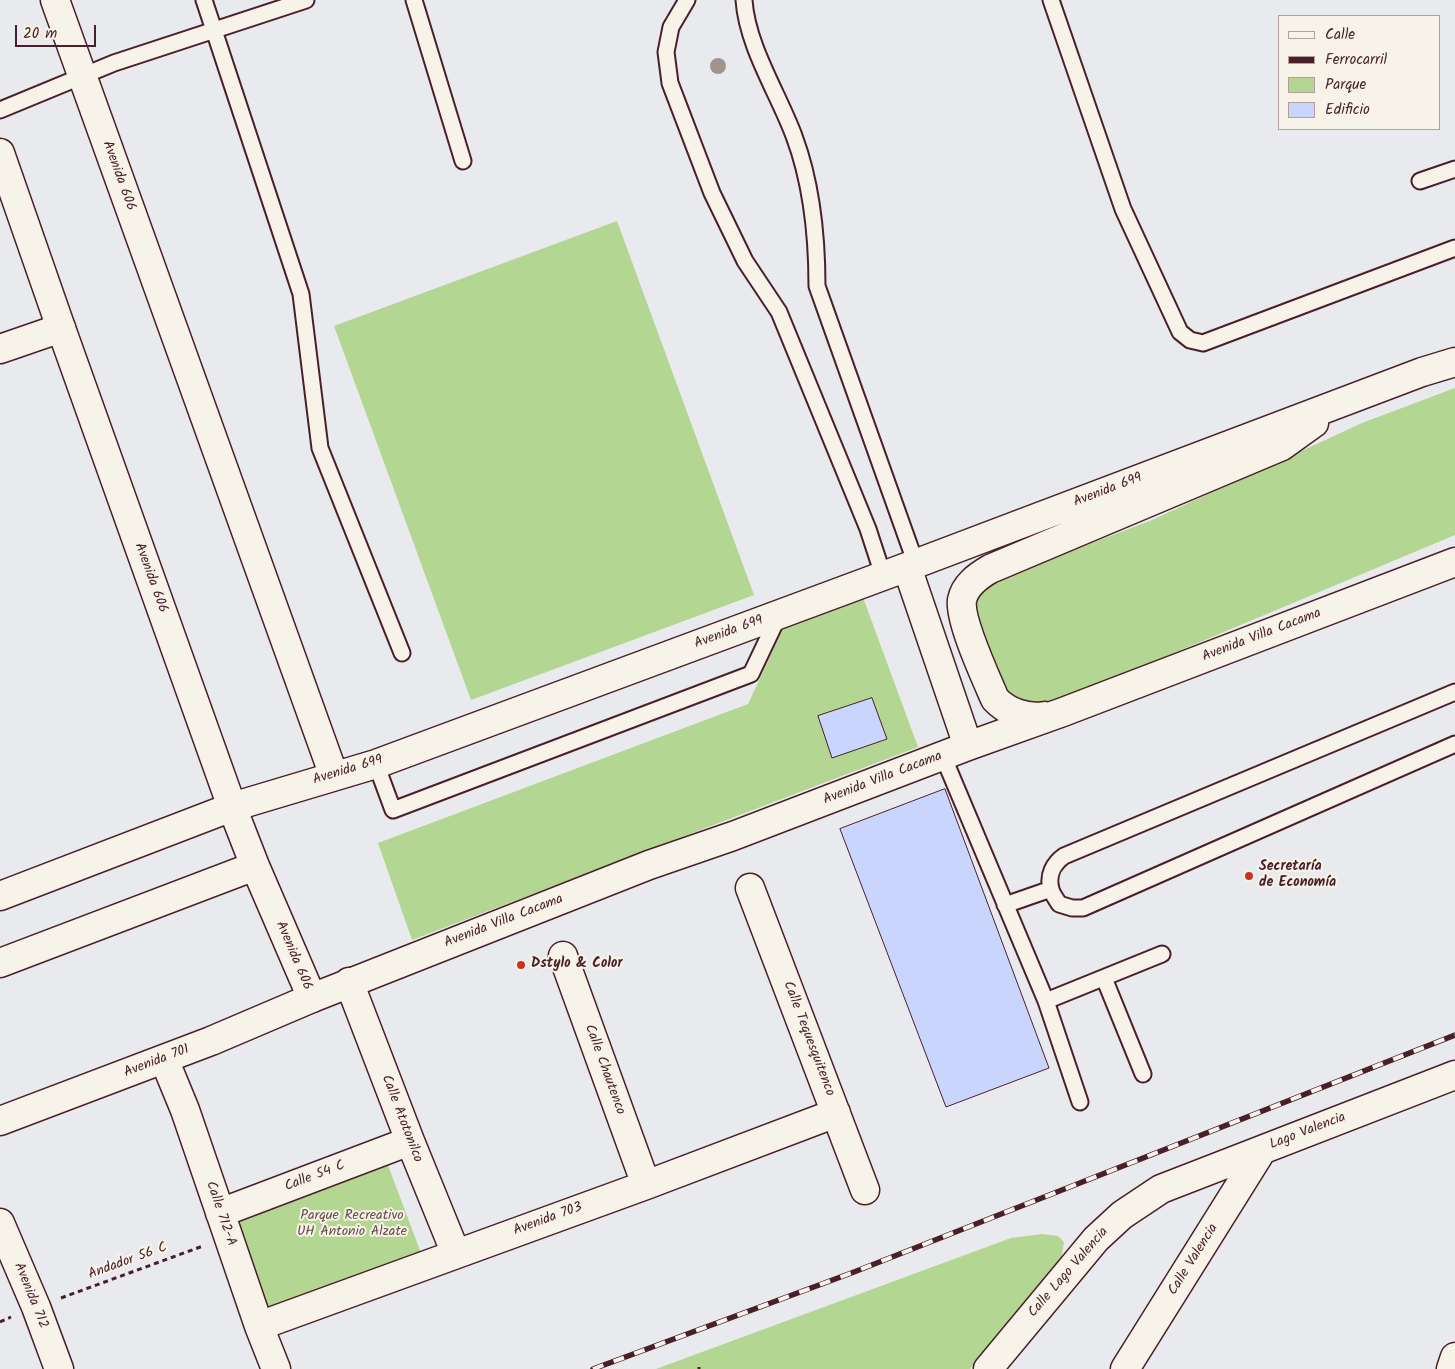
<!DOCTYPE html>
<html>
<head>
<meta charset="utf-8">
<style>
	body { margin:0 }
	#map { position:relative; width:1455px; height:1369px; overflow:hidden; background:#e9eaee; font-family:Kalam,sans-serif }
	canvas { display:block }
	.legend { position:absolute; left:1278px; top:15px; width:162px; height:115px; box-sizing:border-box; background:#f7f3e8; border:1px solid #b29e9c; margin:0; padding:6px 9px; list-style:none; font-size:15px; color:#4a1f2b }
	.legend li { display:flex; align-items:center; gap:10px; height:25px }
	.legend b { width:25px; border:1px solid #b29e9c }
	.scale { position:absolute; left:15px; top:25px; width:81px; height:22px; box-sizing:border-box; border:2px solid #4a1f2b; border-top:0; padding-left:6px; font-size:15px; line-height:18px; white-space:nowrap; color:#4a1f2b; -webkit-text-stroke:4px #f7f3e8; paint-order:stroke }
</style>
</head>
<body>
<div id="map">
<canvas width="1455" height="1369"></canvas>
<ul class="legend">
<li><b style="height:6px;background:#f7f3e8"></b>Calle</li>
<li><b style="height:6px;background:#4a1f2b"></b>Ferrocarril</li>
<li><b style="height:14px;background:#b3d792"></b>Parque</li>
<li><b style="height:14px;background:#c9d5fc"></b>Edificio</li>
</ul>
<div class="scale">20 m</div>
</div>
<script>
const ctx = document.querySelector('canvas').getContext('2d');
ctx.lineJoin = 'round';
function paint(path, color) { ctx.fillStyle = color; ctx.fill(path, 'evenodd'); }
function stroke(path, color, width, dash) { ctx.strokeStyle = color; ctx.lineWidth = width; ctx.lineCap = dash ? 'butt' : 'round'; ctx.setLineDash(dash || []); ctx.stroke(path); }
function write(font, color, halo, rows, align = 'center') {
  ctx.font = font + ' Kalam,sans-serif'; ctx.lineWidth = 4; ctx.setLineDash([]); ctx.textBaseline = 'middle'; ctx.strokeStyle = halo; ctx.fillStyle = color; for (const [text, x, y, turn = 0] of rows) {
    ctx.save(); ctx.translate(x, y); ctx.rotate((+turn || 0) * Math.PI / 180); ctx.textAlign = isNaN(turn) ? turn : align; if (halo) ctx.strokeText(text, 0, 0); ctx.fillText(text, 0, 0); ctx.restore();
  }
}
const green = new Path2D(`
	M617,221L754,595L471,700L334,326Z
	M1455,388V535L1031,713L1011,709L982,655L973,600L991,582L1152,520L1362,423Z
	M861,592L918,747L412,940L378,843L748,704L787,620Z
	M386,1160L421,1253L261,1312L226,1220Z
	M1042,1234L1058,1236L1064,1242L1061,1260L970,1369H656L1011,1238Z`);
const building = new Path2D(`
	M872,698L887,739L832,758L818,716Z
	M945,789L1049,1068L946,1107L840,829Z`);
const path = new Path2D(`
	M61,1298L203,1246
	M0,1322L11,1317
	M699,1367V1369`);
const lane = new Path2D(`
	M204,0L301,294L320,448L402,653
	M414,0L463,161
	M687,0L671,27L666,52L670,83L712,193L745,261L779,312L868,529L883,575
	M744,0C747,46 778,93 794,136C812,184 817,235 817,286L916,564
	M1051,0L1123,209L1180,332L1190,340L1203,343L1455,248
	M0,110L114,63L306,0
	M1420,181L1455,169
	M1455,692L1064,856C1054,863 1047,875 1051,889C1052,894 1057,900 1059,904L1072,908H1083L1455,744
	M943,756L1046,1001L1080,1102
	M376,764L393,810L751,674L779,615
	M1005,905L1051,889
	M1104,978L1143,1074
	M1046,1001L1162,954`);
const street = new Path2D(`
	M0,349L61,328
	M750,888L865,1190
	M563,956L646,1185
	M349,982L410,1141L456,1254
	M164,1059L185,1110L259,1326L276,1369
	M0,1121L211,1041L312,998
	M220,1213L410,1141
	M0,1223L36,1307L59,1369
	M259,1326L646,1185L836,1113
	M988,1369L1096,1239L1122,1215L1161,1189L1455,1075
	M1125,1369L1262,1150`);
const secondary = new Path2D(`
	M55,0L334,776
	M0,153L61,328L232,807L255,866L312,998L649,865L733,836L968,746L1063,712L1455,562
	M907,567L968,746
	M1045,716C1026,719 1007,712 995,699C986,678 959,620 962,600C965,585 978,576 990,569L1282,446L1314,423
	M0,896L232,807L376,764L907,567L1422,372L1455,362
	M0,963L255,866
	M1451,1369L1455,1357`);
const rail = new Path2D(`
	M593,1369L854,1272L1455,1035`);
const trees = [
	[718,66]
];
const markers = [
	[1249,876,5,"#c8321e"],
	[521,965,5,"#c8321e"]
];
const streetNames = [
	["Avenida 606",118,176,70],
	["Avenida 699",1108,491,-21],
	["Avenida 606",150,578,70],
	["Avenida 699",729,633,-20],
	["Avenida Villa Cacama",1262,636,-21],
	["Avenida 699",348,771,-17],
	["Avenida Villa Cacama",883,779,-21],
	["Avenida Villa Cacama",504,922,-21],
	["Avenida 606",293,956,67],
	["Calle Tequesquitenco",808,1039,69],
	["Avenida 701",157,1062,-21],
	["Calle Chautenco",604,1070,70],
	["Calle Atotonilco",401,1119,69],
	["Lago Valencia",1308,1132,-21],
	["Calle 54 C",315,1177,-21],
	["Calle 712-A",220,1214,71],
	["Avenida 703",548,1220,-20],
	["Calle Valencia",1194,1260,-58],
	["Andador 56 C",128,1262,-20],
	["Calle Lago Valencia",1069,1273,-49],
	["Avenida 712",30,1296,68]
];
const poiNames = [
	["Secretaría",1259,868],
	["de Economía",1259,884],
	["Dstylo & Color",531,965]
];
const parkNames = [
	["Parque Recreativo",352,1217],
	["UH Antonio Alzate",352,1233]
];
paint(green, '#b3d792');
paint(building, '#c9d5fc');
stroke(building, '#4a1f2b', 1);
stroke(lane, '#4a1f2b', 19);
stroke(street, '#4a1f2b', 31);
stroke(secondary, '#4a1f2b', 31);
stroke(path, '#4a1f2b', 3, [5, 4]);
stroke(lane, '#f7f3e8', 15);
stroke(street, '#f7f3e8', 28);
stroke(secondary, '#f7f3e8', 28);
stroke(rail, '#4a1f2b', 5.5);
stroke(rail, '#f7f3e8', 4, [11]);
ctx.fillStyle = '#a09491';
for (const [x, y] of trees) { ctx.beginPath(); ctx.arc(x, y, 8, 0, 2 * Math.PI); ctx.fill(); }
for (const [x, y, r, color] of markers) { const dot = new Path2D(); dot.arc(x, y, r, 0, 2 * Math.PI); ctx.fillStyle = color; ctx.fill(dot); stroke(dot, '#f7f3e8', 2); }
write('14px', '#4a1f2b', '#f7f3e8', streetNames);
write('bold 14px', '#4a1f2b', '#f7f3e8', poiNames, 'left');
write('14px', '#644d45', '#f7f3e8', parkNames);
</script>
</body>
</html>
